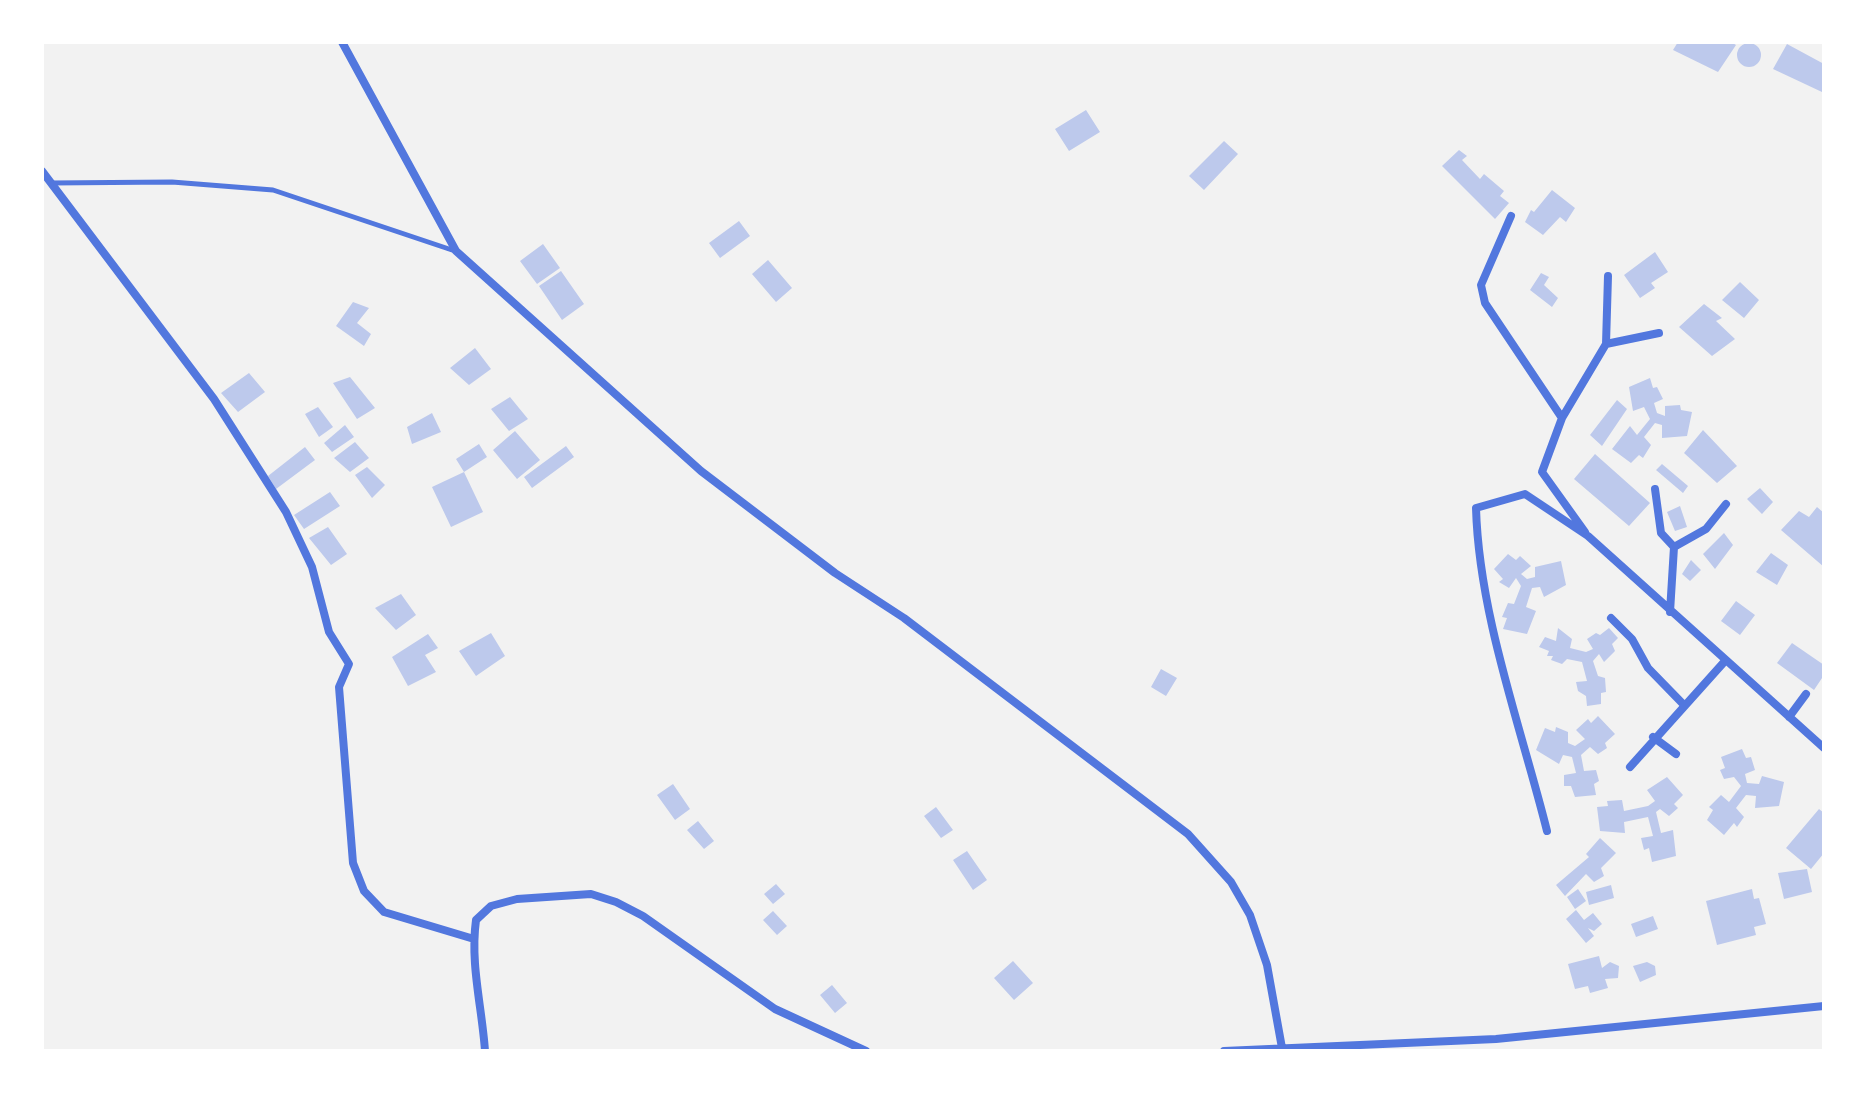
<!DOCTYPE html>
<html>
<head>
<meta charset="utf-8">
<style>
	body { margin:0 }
	#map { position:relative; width:1866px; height:1093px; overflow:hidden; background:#f2f2f2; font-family:"Open Sans",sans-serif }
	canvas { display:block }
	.frame { position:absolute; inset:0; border:44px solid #fff; pointer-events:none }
</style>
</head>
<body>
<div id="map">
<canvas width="1866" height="1093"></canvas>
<div class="frame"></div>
</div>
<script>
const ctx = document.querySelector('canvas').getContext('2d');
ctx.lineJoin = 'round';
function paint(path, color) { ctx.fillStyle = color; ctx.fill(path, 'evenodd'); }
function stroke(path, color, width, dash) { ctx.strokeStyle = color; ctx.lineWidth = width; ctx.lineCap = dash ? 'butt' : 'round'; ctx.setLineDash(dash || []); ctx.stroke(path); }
const building = new Path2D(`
	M1678,42H1731L1736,45L1718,72L1673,50Z
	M1737 55a12 12 0 1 1 24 0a12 12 0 1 1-24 0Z
	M1787,44L1824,64L1822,92L1773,69Z
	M1086,110L1100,132L1069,151L1055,129Z
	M1224,141L1238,154L1204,190L1189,176Z
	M1459,150L1467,156L1462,160L1480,179L1484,174L1504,191L1500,196L1509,203L1495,219L1442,166Z
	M1552,190L1575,208L1566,222L1560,217L1543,235L1525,222L1531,210L1534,212Z
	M739,221L750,236L720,258L709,243Z
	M543,244L560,268L537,284L520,261Z
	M1655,252L1668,272L1651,283L1655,288L1640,298L1624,275Z
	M768,260L792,288L776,302L752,274Z
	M561,271L584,304L562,320L539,286Z
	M1541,273L1549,277L1544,285L1558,298L1552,307L1530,290Z
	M1740,282L1759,300L1744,318L1722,300Z
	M353,302L369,308L357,323L371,334L364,346L336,326Z
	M1704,304L1722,318L1716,321L1735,339L1712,356L1679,327Z
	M475,348L491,369L469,385L450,368Z
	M249,373L265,392L238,412L221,393Z
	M350,377L375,408L357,419L333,383Z
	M1650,378L1653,388L1657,387L1663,399L1654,403L1657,413L1665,416V406L1680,405L1681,410L1692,412L1687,436L1662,438V425L1655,423L1644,437L1651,445L1643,458L1639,455L1631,463L1612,449L1630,426L1637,435L1650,419L1644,407L1633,411L1629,387Z
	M510,397L528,419L509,431L491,409Z
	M1617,400L1627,409L1602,446L1590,435Z
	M318,407L333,427L319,437L305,414Z
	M432,413L441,432L412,444L407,427Z
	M345,425L354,437L332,452L324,443Z
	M1703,430L1737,466L1717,483L1684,453Z
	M515,431L540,460L517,479L493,450Z
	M355,442L369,458L350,472L334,458Z
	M479,444L487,457L464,472L456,459Z
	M566,446L574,457L532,488L524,477Z
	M305,447L315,460L276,489L268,476Z
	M1595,454L1650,503L1629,526L1574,479Z
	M1662,464L1688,486L1683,493L1656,470Z
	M367,467L385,485L372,498L355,475Z
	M464,472L483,512L451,527L432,487Z
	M1760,488L1773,502L1762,514L1747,499Z
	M330,492L340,506L304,529L294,515Z
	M1680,506L1687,527L1675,531L1667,512Z
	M1817,507L1824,513V567L1781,530L1799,511L1809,517Z
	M328,527L347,554L331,565L309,538Z
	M1724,533L1733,545L1715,569L1703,554Z
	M1771,553L1788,565L1777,585L1756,572Z
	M1508,554L1516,560L1520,556L1531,566L1521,574L1527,579L1535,577V567L1561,561L1566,585L1544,597L1540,587L1532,588L1526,607L1536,611L1527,634L1503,629L1507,618L1502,617L1508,603L1514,604L1521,586L1516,578L1509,588L1499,582L1503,579L1494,569Z
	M1691,560L1701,570L1690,581L1682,574Z
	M401,594L416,615L396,630L375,608Z
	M1736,601L1755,615L1740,635L1721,621Z
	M1558,628L1572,639L1570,648L1586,652L1593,649L1587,639L1596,633L1600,635L1609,628L1618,638L1612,644L1615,651L1604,662L1599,654L1593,661L1598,676L1605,678L1606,692L1601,693V704L1587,706L1586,696L1578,691L1576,682L1587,681L1582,662L1567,659L1562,664L1551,660L1553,656H1547L1549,651L1539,647L1545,637L1556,641Z
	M491,633L505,656L476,676L459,651Z
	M428,634L438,648L425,655L436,672L408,686L392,657Z
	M1792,643L1824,665V675L1814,690L1777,663Z
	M1161,669L1177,678L1166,696L1151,687Z
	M1598,716L1615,734L1605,743L1607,748L1598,754L1590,747L1581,755L1584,771L1596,770L1599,781L1594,784L1596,795L1575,797L1571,786H1564V775L1576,773L1572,757L1563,755L1559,764L1536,750L1545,728L1555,732L1556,727L1568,732V743L1575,746L1585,739L1576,730L1588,719L1591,723Z
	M1742,749L1746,758L1751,757L1755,770L1745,774L1747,783L1759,784L1762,776L1784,782L1779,806L1755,808L1756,796L1746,795L1736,808L1744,817L1737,827L1734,823L1724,835L1707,820L1713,810L1709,807L1721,795L1729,802L1741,786L1734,777L1724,779L1720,770L1725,768L1721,757Z
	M1667,777L1683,795L1674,804L1678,808L1669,816L1660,809L1656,812L1661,833L1673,830L1676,856L1652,862L1649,848L1644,850L1641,838L1653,836L1648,817L1624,822L1625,833L1600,831L1597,807L1608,806L1607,801L1622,800L1624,811L1648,806L1655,801L1647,790Z
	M673,784L690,809L675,820L657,795Z
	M936,807L953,830L941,838L924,816Z
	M1819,809L1824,813V853L1811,869L1786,848Z
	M698,821L714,841L704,849L687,830Z
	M1600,838L1616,853L1601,868L1604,876L1594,882L1586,874L1565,896L1556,885L1589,857L1586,854Z
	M967,851L987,880L973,890L953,860Z
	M1807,869L1812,892L1784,899L1778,873Z
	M776,884L785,894L773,904L764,894Z
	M1611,885L1614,898L1589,905L1586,892Z
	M1578,889L1586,901L1575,909L1567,897Z
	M1752,889L1754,899L1759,898L1766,924L1754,927L1756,935L1717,945L1706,901Z
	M1576,910L1584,920L1593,913L1602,924L1594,931L1588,928L1594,936L1586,943L1566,919Z
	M773,911L787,926L777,935L763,920Z
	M1653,916L1658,929L1636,937L1631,924Z
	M1599,956L1602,968L1610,962L1619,966L1618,978L1605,979L1608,988L1590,993L1588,986L1575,989L1568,964Z
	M1013,961L1033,983L1014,1000L994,978Z
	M1647,962L1655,966L1656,975L1640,982L1633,966Z
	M832,985L847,1003L835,1013L820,995Z`);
const service = new Path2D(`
	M51,183L172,182L273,190L455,251`);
const minor = new Path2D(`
	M342,42L456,251L701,471L835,573L904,618L1188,834L1231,882L1250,915L1267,965L1282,1048
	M42,171L214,399L286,512L312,567L329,632L349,664L339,687L353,863L364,891L384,912L474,939
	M1511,216L1481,285L1485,303L1562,418L1542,472L1585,532
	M1606,344L1659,333
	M1562,418L1606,344L1608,276
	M1655,489L1661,533L1674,547L1670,612
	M1674,547L1706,529L1726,504
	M1611,618L1632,639L1648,668L1684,705
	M1789,717L1806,694
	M1653,737L1676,754
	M1630,767L1725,661
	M1547,831C1521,727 1479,615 1476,508L1525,494L1588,536L1824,748
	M485,1051C482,1007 470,964 476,920L491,906L517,899L591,894L616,902L643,916L775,1009L866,1051
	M1224,1051L1496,1039L1824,1006`);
paint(building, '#bdc9ec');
stroke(service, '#5277de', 5);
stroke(minor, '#5277de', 8);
</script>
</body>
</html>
